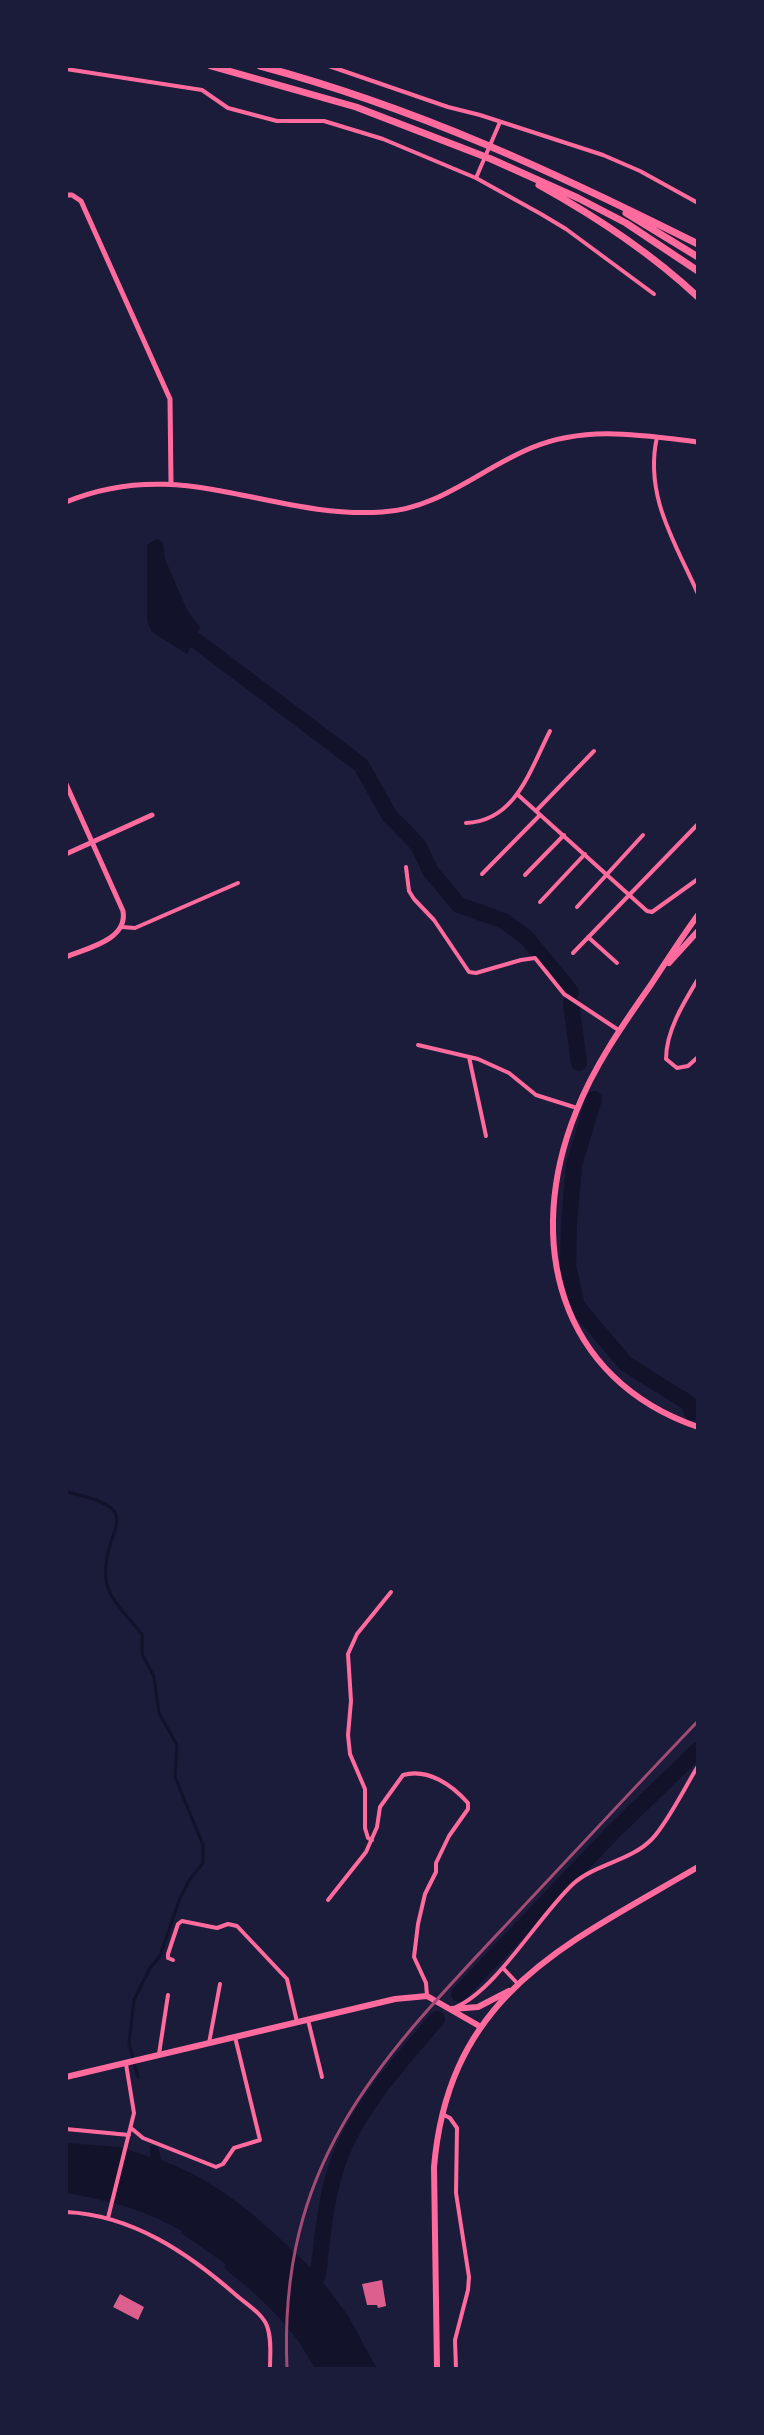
<!DOCTYPE html>
<html>
<head>
<meta charset="utf-8">
<style>
	body { margin:0 }
	#map { position:relative; width:764px; height:2435px; overflow:hidden; background:#1b1b3a; font-family:"Public Sans",sans-serif }
	canvas { display:block }
	.frame { position:absolute; inset:0; border:68px solid #1b1b3a; pointer-events:none }
</style>
</head>
<body>
<div id="map">
<canvas width="764" height="2435"></canvas>
<div class="frame"></div>
</div>
<script>
const ctx = document.querySelector('canvas').getContext('2d');
ctx.lineJoin = 'round';
function paint(path, color) { ctx.fillStyle = color; ctx.fill(path, 'evenodd'); }
function stroke(path, color, width, dash) { ctx.strokeStyle = color; ctx.lineWidth = width; ctx.lineCap = dash ? 'butt' : 'round'; ctx.setLineDash(dash || []); ctx.stroke(path); }
const water = new Path2D(`
	M157,539L163,542L165,559L187,610L200,627L187,654L152,632L147,621V545Z
	M66,2143L120,2147L150,2157V2145L158,2147L161,2160C225,2184 264,2223 312,2269L315,2255L324,2256L321,2280L347,2314L377,2369H315C294,2327 260,2297 224,2268L226,2264L181,2233L182,2231C145,2210 108,2200 66,2193Z`);
const stream = new Path2D(`
	M66,1491C79,1496 111,1500 116,1515C119,1523 114,1532 112,1539C95,1589 113,1599 142,1634V1654L154,1677L159,1713L177,1745L175,1777L203,1845V1863L190,1879L180,1898L160,1956L150,1968L134,2000L129,2044L138,2077`);
const river = new Path2D(`
	M195,640L361,765L389,815L418,845L431,872L459,905L504,921L527,938L571,992
	M571,1003L579,1063
	M594,1099L574,1165L569,1224L568,1266L577,1306L626,1364L690,1404L692,1413
	M459,1994L613,1832L698,1750
	M318,2275C322,2242 325,2204 335,2172C351,2115 400,2062 437,2019`);
const building = new Path2D(`
	M382,2280L386,2306L378,2308L377,2305H367L362,2284Z
	M120,2294L144,2307L138,2320L113,2307Z`);
const minor = new Path2D(`
	M329,66L448,107L480,115L603,155L640,171L698,203
	M66,69L202,90L228,108L277,121H324L383,139L476,178L541,214L566,229L654,294
	M476,178L500,122
	M657,437C644,496 675,542 698,594
	M517,794L647,911L652,912L698,879
	M536,811L594,751
	M466,823C516,821 530,770 550,731
	M406,867L409,891L414,899L434,920L469,972L476,973L521,960L535,958L564,994L620,1031
	M482,874L540,815
	M525,875L564,835
	M540,902L585,854
	M577,907L643,835
	M122,927L135,928L238,883
	M588,937L617,963
	M573,953L698,824
	M698,979C684,1002 666,1031 666,1059L677,1068L688,1066L698,1057
	M418,1045L478,1059L509,1073L536,1095L577,1108
	M469,1057L486,1136
	M372,1840L368,1838L365,1828V1789L350,1754L348,1735L351,1701L348,1654L357,1634L391,1592
	M328,1900L366,1852L377,1827L380,1807L403,1775C428,1768 452,1785 468,1803V1809L449,1836L436,1863V1872L425,1894L418,1924L414,1957L426,1983L427,1996
	M173,1960L168,1958V1954L178,1924L182,1921L217,1928L228,1924L237,1926L287,1979L297,2022
	M503,1968L517,1983
	M456,2007C496,1990 538,1917 573,1884C595,1864 631,1861 652,1839C668,1822 685,1787 698,1766
	M308,2020L322,2077
	M209,2043L220,1984
	M159,2054L168,1995
	M442,2114L450,2118L457,2128L456,2193L469,2277L468,2290L455,2340L456,2369
	M131,2128L143,2138L216,2167L223,2164L234,2148L260,2140L235,2037
	M66,2129L129,2135
	M66,2212C132,2215 188,2253 236,2295C246,2304 262,2313 267,2326C272,2339 270,2355 270,2369
	M108,2218L134,2113L126,2064`);
const tertiary = new Path2D(`
	M66,195H72L81,201L170,399L171,483
	M66,502C183,454 268,519 382,512C439,509 480,469 531,448C585,425 642,435 698,442
	M66,784L123,911C128,940 87,948 66,957
	M66,854L152,815`);
const primary = new Path2D(`
	M452,2009L478,2007L509,1991
	M66,2077L395,1999L427,1996L481,2027`);
const trunk = new Path2D(`
	M698,915C681,938 666,962 650,986C622,1026 594,1066 576,1112C524,1241 558,1379 698,1427
	M669,963L698,931
	M437,2369L434,2167C449,1993 565,1945 698,1867`);
const motorway = new Path2D(`
	M211,66L356,107L491,159L578,198L626,223L698,271
	M260,66C417,108 554,172 698,244
	M539,185C595,216 651,253 698,297
	M626,213L698,257`);
const rail = new Path2D(`
	M287,2369C278,2164 376,2063 507,1924C571,1856 634,1788 698,1721`);
paint(water, '#12122b');
stroke(stream, '#12122b', 3);
stroke(river, '#12122b', 16);
paint(building, '#dd5f8e');
stroke(minor, '#ff6b9d', 4);
stroke(tertiary, '#ff6b9d', 5);
stroke(primary, '#ff6b9d', 6);
stroke(trunk, '#ff6b9d', 6);
stroke(motorway, '#ff6b9d', 7);
stroke(rail, '#a44b75', 3);
</script>
</body>
</html>
